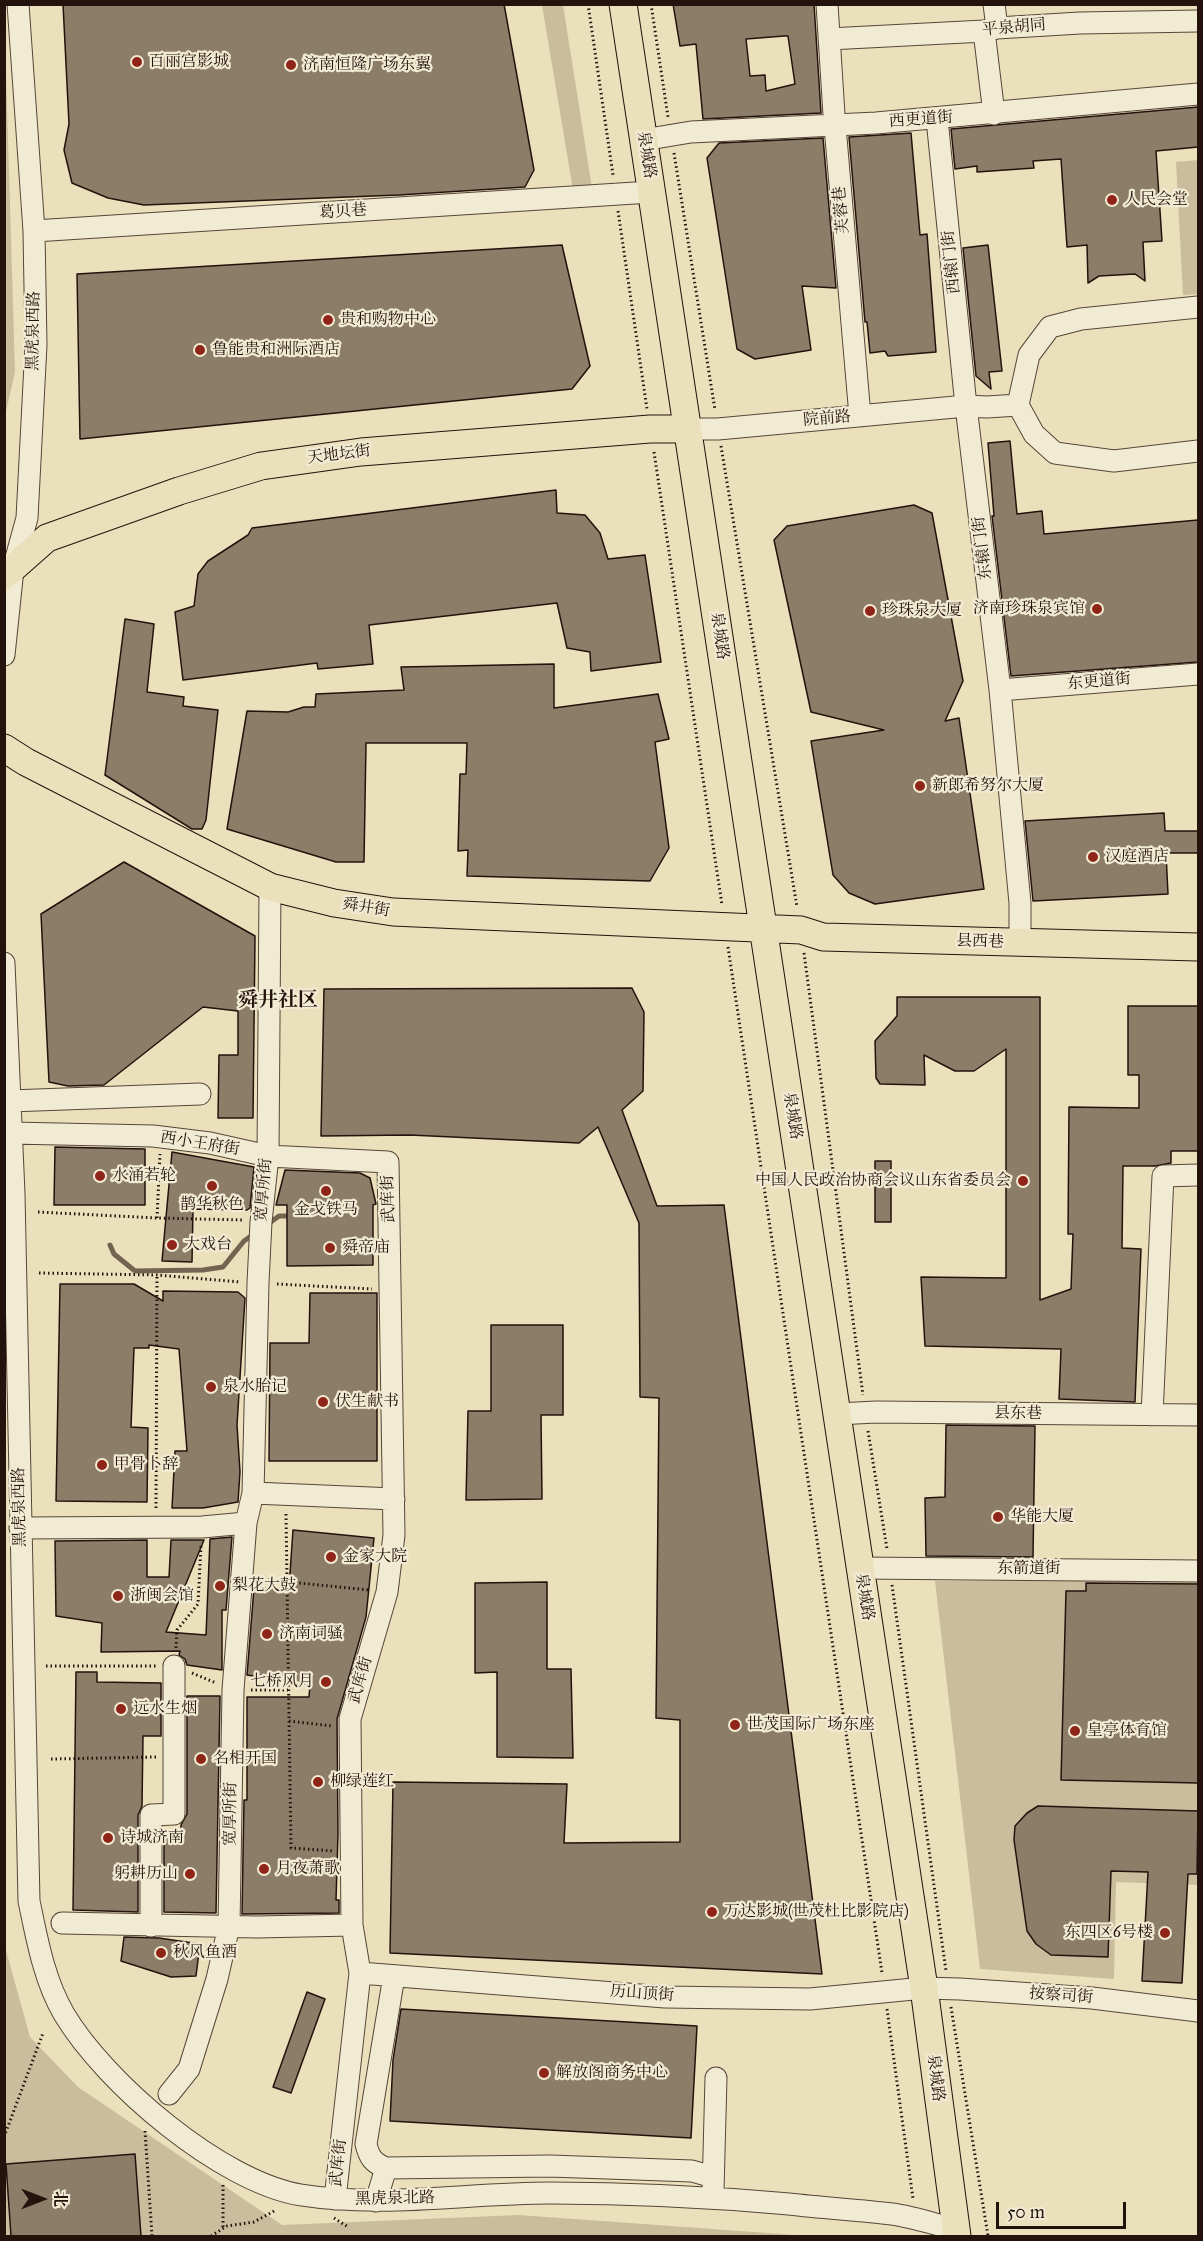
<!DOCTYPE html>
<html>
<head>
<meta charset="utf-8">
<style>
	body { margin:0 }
	#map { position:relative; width:1203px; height:2241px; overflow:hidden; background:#ebe0bc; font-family:"IM FELL Great Primer","Noto Serif SC",serif }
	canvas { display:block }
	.frame { position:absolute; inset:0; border:6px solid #24120c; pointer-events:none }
	.north { position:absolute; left:12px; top:2169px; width:60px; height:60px; -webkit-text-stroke:4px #f2ebd3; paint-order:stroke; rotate:90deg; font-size:16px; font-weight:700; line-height:24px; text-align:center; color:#24120c }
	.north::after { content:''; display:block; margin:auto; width:21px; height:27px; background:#24120c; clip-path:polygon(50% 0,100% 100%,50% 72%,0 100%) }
	.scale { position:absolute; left:996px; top:2202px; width:130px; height:27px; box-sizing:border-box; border:3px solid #24120c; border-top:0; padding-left:8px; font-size:18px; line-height:21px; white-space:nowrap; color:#24120c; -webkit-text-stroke:4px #f2ebd3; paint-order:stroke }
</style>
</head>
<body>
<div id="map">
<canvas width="1203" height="2241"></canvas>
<div class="frame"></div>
<div class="north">北</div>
<div class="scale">50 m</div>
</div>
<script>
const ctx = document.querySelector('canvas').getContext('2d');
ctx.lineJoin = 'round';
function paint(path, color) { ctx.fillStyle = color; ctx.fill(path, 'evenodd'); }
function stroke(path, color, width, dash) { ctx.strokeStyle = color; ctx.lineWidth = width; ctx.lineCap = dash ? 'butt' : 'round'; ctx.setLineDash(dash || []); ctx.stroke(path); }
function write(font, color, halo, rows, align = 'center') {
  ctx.font = font + ' "IM FELL Great Primer","Noto Serif SC",serif'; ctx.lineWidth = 4.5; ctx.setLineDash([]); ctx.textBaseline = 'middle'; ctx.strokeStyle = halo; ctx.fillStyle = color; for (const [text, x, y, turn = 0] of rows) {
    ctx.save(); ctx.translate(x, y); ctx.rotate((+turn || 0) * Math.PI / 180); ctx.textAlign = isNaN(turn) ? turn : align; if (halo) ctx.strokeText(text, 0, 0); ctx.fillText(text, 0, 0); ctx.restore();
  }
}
const green = new Path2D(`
	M542,5H563L592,188L573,190Z
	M5,38L15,372L5,416H4Z
	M1198,160V294L1183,295L1176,162Z
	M1198,1578V1885L1116,1882L1114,1979L980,1969L935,1581Z
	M4,1943L30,2037L78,2087L282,2225L519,2215L809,2236H5Z`);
const stream = new Path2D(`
	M268,1224L279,1216H292
	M110,1245L114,1254L135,1271L203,1270L223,1267L244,1241L255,1233`);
const building = new Path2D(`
	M63,4H504L534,170L525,187L399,195L144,205L108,198L72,183L64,150L69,124Z
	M673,4H814L821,113L703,119L696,44L680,46ZM784,36H788L795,84L766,91L765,75L750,76L746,39Z
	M1198,107V147L1156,151L1162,241L1143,242L1145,281L1135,274L1099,276L1088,283L1087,245L1067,247L1061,159L1033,161L1034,168L977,172V166L955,169L951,129Z
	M911,133L920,235L927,234L936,352L888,356L885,351L870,353L867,322H865L849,137Z
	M823,138L836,288L802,286L811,350L755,359L737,349L707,158L719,143Z
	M562,245L590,366L572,389L80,439L77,274Z
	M988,245L1002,371L989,372L991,389L976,376L963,248Z
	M1010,441L1017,514L1042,511L1044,534L1198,520V662L1011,676L992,516H994L988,443Z
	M556,490L557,513L585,515L600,533L608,559L645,555L661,662L591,671L590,652L567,648L557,603L369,625L373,664L318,669L317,663L183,680L175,612L194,606L198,574L208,561L248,535L252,528Z
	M914,505L932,513L963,681L945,721L959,718L984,889L875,904L849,893L833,875L811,741L884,730L811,712L774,540L787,526Z
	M125,619L154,624L147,692L184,697L183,706L218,710L206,820L202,829H192L105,775Z
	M554,664V708L658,694L669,739L655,742L669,848L650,881L467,876L468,850L458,851L460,774H466L467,743H366L364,862H336L227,829L247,711L288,712L304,707H315L316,694L404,690L401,667Z
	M1164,813L1165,831H1198V853H1166L1168,894L1033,901L1025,821Z
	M124,862L255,936L253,1118H218L219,1055H238V1011L203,1007L104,1085L68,1086L49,1082L41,914Z
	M632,988L644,1012L643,1091L622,1110L657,1206L724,1205L822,1974L390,1953L393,1782L567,1784L564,1843L680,1842V1720L656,1718L659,1398L640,1397L639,1223L598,1127L579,1143L410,1135L321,1136L324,989Z
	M897,997H1040V1300L1071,1289L1073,1234H1068L1069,1107L1139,1108V1075H1128V1006H1198V1151H1171V1163L1155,1166H1123L1122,1248L1141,1249L1135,1402L1059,1399L1061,1349L925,1346L921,1277L1006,1278V1049L974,1071H955L924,1055L925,1085L880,1084L876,1078L875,1041L897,1016Z
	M55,1147L145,1149V1205H54Z
	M172,1152L254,1167L250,1208L247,1210L193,1209L192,1262L162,1261Z
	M875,1161H891V1222H875Z
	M285,1170L360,1173L370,1178L376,1204L373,1205V1265L287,1266V1205H276Z
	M60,1284H134L163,1301V1291L238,1292L245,1298L237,1425L240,1472L238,1502L203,1508H172L175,1451H187L179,1349L149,1345V1348H134L131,1427L148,1428L147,1502L56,1501Z
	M310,1293H377V1461H269L270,1343H309Z
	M491,1325H563V1415H541L542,1499L466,1500L468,1411H491Z
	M946,1425L1035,1426L1033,1557L926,1556L925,1498L945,1497Z
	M293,1530L374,1538L366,1617L337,1719L338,1834L336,1900H339V1913L242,1914L244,1800H247V1697H309L310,1685L247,1675L254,1588H289Z
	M232,1537L226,1610H222V1670L187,1665L185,1659L179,1655L180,1651L101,1652L102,1623L56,1616L55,1541L147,1540V1577H169L171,1540H204L166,1632L206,1635L210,1539Z
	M547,1582V1669H571L573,1758L497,1757V1672L475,1673V1583Z
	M1086,1583L1198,1584V1783L1061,1780L1066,1591H1086Z
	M76,1672H97V1682L161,1683V1736H143L142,1806L138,1815V1912L73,1910Z
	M187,1696H220L216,1913L164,1912V1831H181V1825L187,1814Z
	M1038,1806L1198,1811L1197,1874H1188L1182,1983L1142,1981L1148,1872L1111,1871L1108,1957L1051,1955L1036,1944L1027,1931L1014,1840L1015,1826L1027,1813Z
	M124,1937L159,1938L200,1944L196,1976L171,1977L121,1961Z
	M307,1992L325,1999L291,2093L273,2087Z
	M401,2009L697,2026L691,2138L390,2121L393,2060Z
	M135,2154L141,2236H11L6,2164Z`);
const path = new Path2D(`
	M588,4L613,175
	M651,4L668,117
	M674,153L715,410
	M618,211L647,409
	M721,446L797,907
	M654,452L722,905
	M728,947L882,1973
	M804,953L863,1395
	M38,1212L157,1218L243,1220
	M157,1218L160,1154
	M39,1273L157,1275L240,1282
	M277,1284L372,1289
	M868,1431L887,1549
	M156,1508L157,1275
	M286,1514L291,1848L334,1851
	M259,1579L369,1590
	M892,1585L946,1971
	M176,1648L177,1630L198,1604L201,1545
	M46,1666H156
	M192,1673L216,1683
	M251,1690H288
	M289,1721L332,1726
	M51,1759L156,1757
	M951,2007L988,2236
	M887,2009L913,2199
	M145,2131L152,2236
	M4,2137L43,2033
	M223,2185V2228
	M334,2218L348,2227
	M211,2236L227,2226L254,2222L276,2210`);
const minor = new Path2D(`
	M827,4L834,115L860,416
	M994,4L997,28
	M984,31L994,114
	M829,39L984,31L997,28L1080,23L1198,21
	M937,119L966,406L1000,690L1020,903V943
	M643,140L691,132L876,123L1198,94
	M34,231L651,192
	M1198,307L1081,319L1050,327L1029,355L1018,405L1034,434L1055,453L1114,461L1198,451
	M687,429H718L966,406L987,407L1018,405
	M4,655L13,569L27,518L36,345L34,231L18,4
	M1000,690L1198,674
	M4,963L14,1194L29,1901C37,1939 44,1980 64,2014C105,2083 221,2182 301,2195C384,2208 467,2193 550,2193C630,2193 710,2197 789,2204C823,2208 858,2210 892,2214C913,2217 934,2224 955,2229
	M10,1101L200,1094
	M11,1133L153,1136L210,1143L268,1156L388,1162L394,1535L387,1592L350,1719L352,1925L360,1973L335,2199
	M837,1414L876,1412L1198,1415
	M1152,1415L1163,1176L1198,1175
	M253,1493L394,1499
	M20,1528L202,1527L246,1523L253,1493L258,1283L261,1222L268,1156L270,887
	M860,1568L1198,1571
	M62,1923L257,1927L352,1925
	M151,1926V1815L174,1814V1666
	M360,1973L665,1997L810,1999L924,1988L960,1989L1092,1998L1198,2011
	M169,2094L189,2069L217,1979L229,1926L233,1690L246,1523
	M386,2168C373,2163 369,2157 366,2144L394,1976
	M713,2191L716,2078
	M376,2201L386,2168L550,2166L692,2171L713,2177`);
const major = new Path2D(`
	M623,4L924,1988L957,2236
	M4,576L47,538L179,491L261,466L361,452L650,429H687
	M4,748L26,762L270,887L334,903L393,912L801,930L823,937L1198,947`);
const markers = [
	[137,62,6,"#8f2418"],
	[291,65,6,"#8f2418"],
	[1112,200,6,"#8f2418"],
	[328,320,6,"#8f2418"],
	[200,350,6,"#8f2418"],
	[1097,609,6,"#8f2418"],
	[870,611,6,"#8f2418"],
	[920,786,6,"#8f2418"],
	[1093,857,6,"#8f2418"],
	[100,1176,6,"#8f2418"],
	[1023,1181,6,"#8f2418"],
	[212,1186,6,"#8f2418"],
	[326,1191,6,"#8f2418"],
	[172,1245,6,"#8f2418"],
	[330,1248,6,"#8f2418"],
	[211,1387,6,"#8f2418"],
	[323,1402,6,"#8f2418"],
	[102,1465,6,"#8f2418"],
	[998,1517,6,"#8f2418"],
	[331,1557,6,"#8f2418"],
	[220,1586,6,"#8f2418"],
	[118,1596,6,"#8f2418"],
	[267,1634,6,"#8f2418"],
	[326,1682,6,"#8f2418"],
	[121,1709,6,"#8f2418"],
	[735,1725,6,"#8f2418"],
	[1075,1731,6,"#8f2418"],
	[201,1759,6,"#8f2418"],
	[318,1782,6,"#8f2418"],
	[108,1838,6,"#8f2418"],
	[264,1869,6,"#8f2418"],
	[190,1874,6,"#8f2418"],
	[712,1912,6,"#8f2418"],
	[1165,1933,6,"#8f2418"],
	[161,1953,6,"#8f2418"],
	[544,2073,6,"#8f2418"]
];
const streetNames = [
	["平泉胡同",1014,28,-5],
	["西更道街",921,120,-4],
	["泉城路",646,155,81],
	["芙蓉巷",842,210,-95],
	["葛贝巷",343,212,-4],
	["西辕门街",952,262,-96],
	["黑虎泉西路",34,331,-89],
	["院前路",827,419,-5],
	["天地坛街",339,455,-7],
	["东辕门街",983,548,-97],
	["泉城路",719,636,82],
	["东更道街",1099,682,-5],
	["舜井街",366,908,9],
	["县西巷",980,942,2],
	["泉城路",792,1116,81],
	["西小王府街",200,1144,9],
	["宽厚所街",264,1190,-85],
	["武库街",389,1199,-92],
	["县东巷",1018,1414,1],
	["黑虎泉西路",20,1507,-91],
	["东箭道街",1029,1569],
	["泉城路",864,1597,81],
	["武库街",361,1680,-74],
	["宽厚所街",231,1814,-89],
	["历山顶街",642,1994,4],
	["按察司街",1061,1996,4],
	["泉城路",935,2078,83],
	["武库街",339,2163,-84],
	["黑虎泉北路",395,2199,-1]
];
const poiNames = [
	["百丽宫影城",149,62],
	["济南恒隆广场东翼",303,65],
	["人民会堂",1124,200],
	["贵和购物中心",340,320],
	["鲁能贵和洲际酒店",212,350],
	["济南珍珠泉宾馆",1085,609,"right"],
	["珍珠泉大厦",882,611],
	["新郎希努尔大厦",932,786],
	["汉庭酒店",1105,857],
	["水涌若轮",112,1176],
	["中国人民政治协商会议山东省委员会",1011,1181,"right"],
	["鹊华秋色",212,1205,"center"],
	["金戈铁马",326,1210,"center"],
	["大戏台",184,1245],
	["舜帝庙",342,1248],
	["泉水胎记",223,1387],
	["伏生献书",335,1402],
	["甲骨卜辞",114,1465],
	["华能大厦",1010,1517],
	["金家大院",343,1557],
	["梨花大鼓",232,1586],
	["浙闽会馆",130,1596],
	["济南词骚",279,1634],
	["七桥风月",314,1682,"right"],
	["远水生烟",133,1709],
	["世茂国际广场东座",747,1725],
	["皇亭体育馆",1087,1731],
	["名相开国",213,1759],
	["柳绿莲红",330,1782],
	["诗城济南",120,1838],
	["月夜萧歌",276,1869],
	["躬耕历山",178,1874,"right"],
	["万达影城(世茂杜比影院店)",724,1912],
	["东四区6号楼",1153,1933,"right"],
	["秋风鱼酒",173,1953],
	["解放阁商务中心",556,2073]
];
const quarterNames = [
	["舜井社区",278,1001]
];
paint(green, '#c9bd9e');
stroke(stream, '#736452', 5);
paint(building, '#8b7d68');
stroke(building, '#24120c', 1.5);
stroke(minor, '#564638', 23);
stroke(major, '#24120c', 29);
stroke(path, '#24120c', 3, [1.5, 3]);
stroke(minor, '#f2ebd3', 21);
stroke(major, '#ebe0bc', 27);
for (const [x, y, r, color] of markers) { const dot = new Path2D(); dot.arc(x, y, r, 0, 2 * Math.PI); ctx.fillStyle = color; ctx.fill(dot); stroke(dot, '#f2ebd3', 2); }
write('16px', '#24120c', '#f2ebd3', streetNames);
write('16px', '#24120c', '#f2ebd3', poiNames, 'left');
write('bold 20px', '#24120c', '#f2ebd3', quarterNames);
</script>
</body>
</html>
